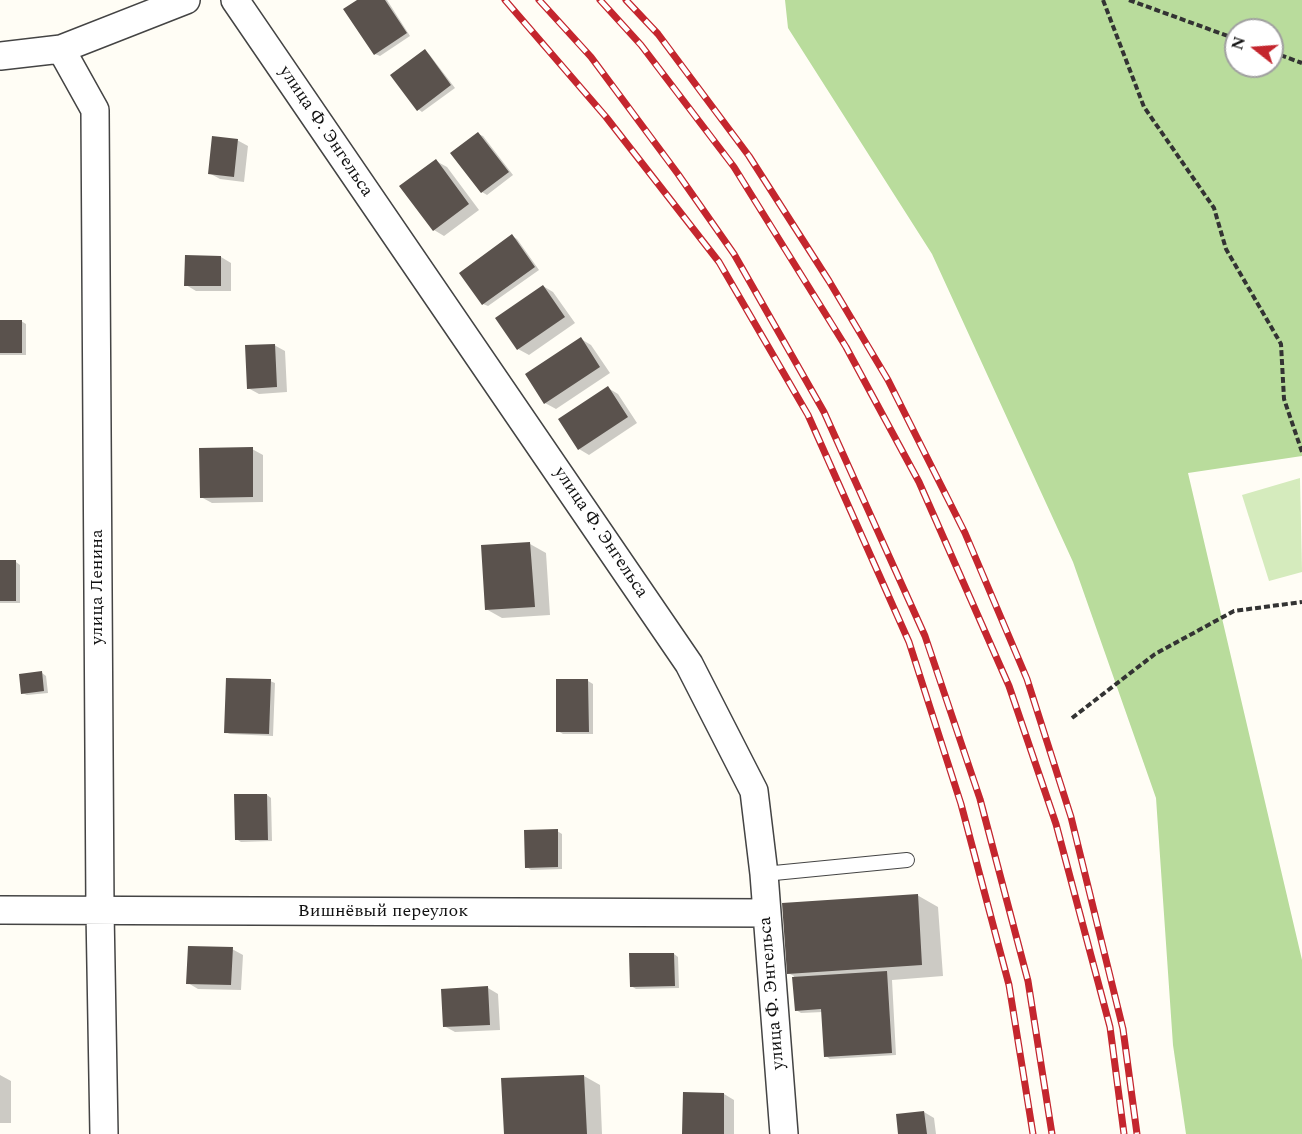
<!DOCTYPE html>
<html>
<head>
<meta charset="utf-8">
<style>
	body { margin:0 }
	#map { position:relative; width:1302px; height:1134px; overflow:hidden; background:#fffdf5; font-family:Spectral,serif }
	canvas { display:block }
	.north { position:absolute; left:1224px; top:18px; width:60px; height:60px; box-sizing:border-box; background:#fff; border:2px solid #a0a0a0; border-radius:50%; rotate:287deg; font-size:16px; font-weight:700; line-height:24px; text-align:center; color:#111 }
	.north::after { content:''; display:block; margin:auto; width:21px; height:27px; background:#c4262e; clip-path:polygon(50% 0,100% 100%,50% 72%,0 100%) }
</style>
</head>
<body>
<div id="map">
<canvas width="1302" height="1134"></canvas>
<div class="north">N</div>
</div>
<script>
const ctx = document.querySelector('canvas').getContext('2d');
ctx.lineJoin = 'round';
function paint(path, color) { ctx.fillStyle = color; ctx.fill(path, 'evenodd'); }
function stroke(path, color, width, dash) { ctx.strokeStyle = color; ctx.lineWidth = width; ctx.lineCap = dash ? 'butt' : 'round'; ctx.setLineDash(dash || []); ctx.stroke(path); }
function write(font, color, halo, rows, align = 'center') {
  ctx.font = font + ' Spectral,serif'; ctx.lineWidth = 6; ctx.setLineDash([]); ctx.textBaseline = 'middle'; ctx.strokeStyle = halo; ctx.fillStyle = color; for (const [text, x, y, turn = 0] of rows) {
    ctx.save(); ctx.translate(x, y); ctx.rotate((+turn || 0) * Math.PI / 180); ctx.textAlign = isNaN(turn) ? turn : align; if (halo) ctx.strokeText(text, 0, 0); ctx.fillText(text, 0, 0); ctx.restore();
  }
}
const green = new Path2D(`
	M1300,478L1302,572L1269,581L1242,495Z`);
const forest = new Path2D(`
	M785,0H1302V456L1188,473L1302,960V1134H1186L1173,1045L1156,798L1073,562L932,254L788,28ZM1236,30H1272V66H1236Z`);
const shadow = new Path2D(`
	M360,0H387L410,36L380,56L375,54Z
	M425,51L429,54L455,88L422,112L418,109Z
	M478,134L483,136L513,175L487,195L482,192Z
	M237,140L248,146L244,182L220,179L209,173Z
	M436,161L447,167L479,210L444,236L434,230Z
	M512,236L517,239L539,270L488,306L483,304Z
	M221,257L231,263V291H196L186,285Z
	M543,286L553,292L575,323L529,355L518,349L497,318Z
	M21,321L26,324V355H0V322Z
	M581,339L591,345L610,373L556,409L545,403Z
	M274,345L285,351L287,392L259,394L248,388Z
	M608,388L618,394L637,423L589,455L579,449Z
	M252,449L263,455V502L212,503L201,497Z
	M530,544L546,553L550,615L502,618L486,609Z
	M0,562H16L20,565V603H0Z
	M42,673L46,676L48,693L27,695L22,693Z
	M270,681L275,683L273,736L230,734L225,732Z
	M588,681L593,684V734H563L558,731Z
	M267,795L271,798L272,841L241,842L236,839Z
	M557,831L562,834V869L531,870L527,867Z
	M917,895L938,907L943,976L892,980L896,1055L830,1059L826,1056L823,1012L801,1013L796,1010L794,976L788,973Z
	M232,949L243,955L241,990L198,989L188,983Z
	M674,954L678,957L679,988L636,989L631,986Z
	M488,988L498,994L500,1030L455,1032L444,1026Z
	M0,1075L11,1081V1123H0Z
	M584,1076L600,1085L602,1134H505Z
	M724,1094L734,1100V1134H684Z
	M924,1112L934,1118L936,1134H900Z`);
const building = new Path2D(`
	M357,0H385L407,33L374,55L343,9Z
	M425,49L451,85L417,111L390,75Z
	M478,132L509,172L481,193L450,153Z
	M212,136L238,139L234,177L208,174Z
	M436,159L469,204L433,231L399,186Z
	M512,234L535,267L482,305L459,273Z
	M185,255L221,256V286H184Z
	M543,285L565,317L517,350L495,318Z
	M0,320H22V353H0Z
	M581,337L600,367L544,404L525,374Z
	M275,344L277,387L247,389L245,345Z
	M608,386L628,417L578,450L558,419Z
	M253,447V497L200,498L199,448Z
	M530,542L535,607L485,610L481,545Z
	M0,560H16V601H0Z
	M42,671L44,691L21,694L19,674Z
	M226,678L271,679L269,734L224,733Z
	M556,679H588L589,732H556Z
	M234,794H267L268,840H235Z
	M558,829V867L525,868L524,830Z
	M918,894L922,965L787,974L782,903Z
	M188,946L233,947L231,985L186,984Z
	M629,953H674L675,986L630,987Z
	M887,971L892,1053L824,1057L821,1009L795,1011L792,977Z
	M488,986L490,1025L443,1027L441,989Z
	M584,1075L587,1134H504L501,1078Z
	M683,1092L724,1093V1134H682Z
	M924,1111L927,1134H898L896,1114Z`);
const path = new Path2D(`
	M1103,0L1144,107L1214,208L1226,249L1281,344L1284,399L1302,452
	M1129,0L1236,39
	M1272,52L1302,63
	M1072,718L1155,654L1234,611L1302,602`);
const service = new Path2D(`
	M764,874L907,860`);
const minor = new Path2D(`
	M235,0L689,664L754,791L764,874L784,1134
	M61,49L95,110L100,911L104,1134
	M0,56L61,49L186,0
	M0,910L767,913`);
const rail = new Path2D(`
	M505,0L606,117L719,262L808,415L909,642L961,804L1009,985L1033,1134
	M539,0L591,57L678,174L734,254L824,412L925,636L980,799L1028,981L1052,1134
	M600,0L641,45L734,167L846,347L919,482L1009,686L1056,824L1110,1027L1124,1134
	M626,0L658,34L749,156L829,281L888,380L965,533L1027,679L1071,817L1123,1029L1137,1134`);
const streetNames = [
	["улица Ф. Энгельса",325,132,56],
	["улица Ф. Энгельса",600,533,56],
	["улица Ленина",98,587,-90],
	["Вишнёвый переулок",383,912],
	["улица Ф. Энгельса",773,993,-95]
];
paint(green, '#d5ebbd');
paint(forest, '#b9dc9c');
paint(shadow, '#0003');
paint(building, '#5a524d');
stroke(service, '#444', 16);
stroke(minor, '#444', 30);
stroke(path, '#333', 4, [6, 3]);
stroke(service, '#fff', 14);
stroke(minor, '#fff', 27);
stroke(rail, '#c4262e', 7);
stroke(rail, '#fff', 4.5, [14]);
write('18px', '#111', '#fff', streetNames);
</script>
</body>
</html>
